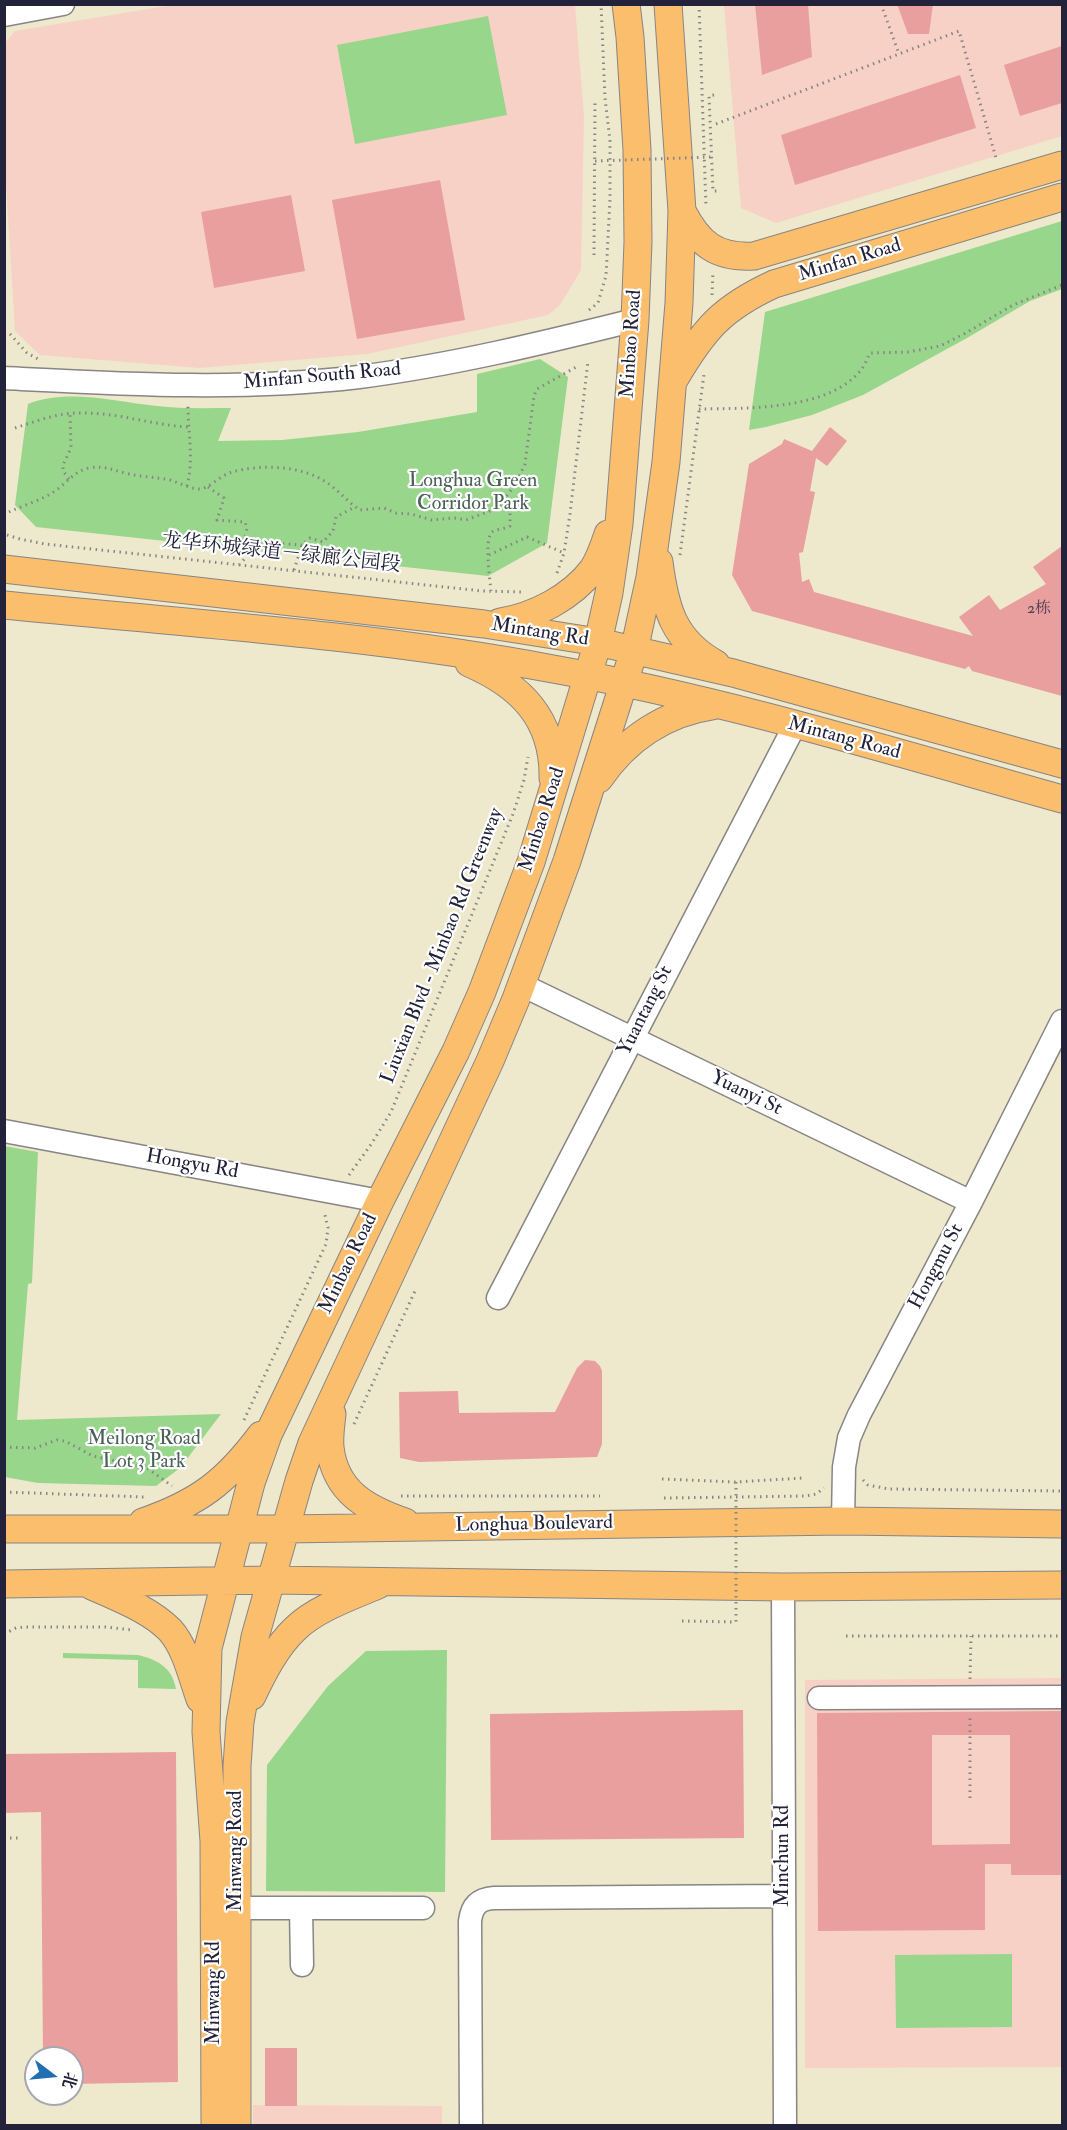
<!DOCTYPE html>
<html>
<head>
<meta charset="utf-8">
<style>
	body { margin:0 }
	#map { position:relative; width:1067px; height:2130px; overflow:hidden; background:#eee8cd; font-family:"IM FELL Double Pica","Noto Serif SC",serif }
	canvas { display:block }
	.frame { position:absolute; inset:0; border:6px solid #22223b; pointer-events:none }
	.north { position:absolute; left:24px; top:2046px; width:60px; height:60px; box-sizing:border-box; background:#fff; border:2px solid #a7a7b1; border-radius:50%; rotate:106deg; font-size:16px; font-weight:700; line-height:24px; text-align:center; color:#22223b }
	.north::after { content:''; display:block; margin:auto; width:21px; height:27px; background:#1f6fb2; clip-path:polygon(50% 0,100% 100%,50% 72%,0 100%) }
</style>
</head>
<body>
<div id="map">
<canvas width="1067" height="2130"></canvas>
<div class="frame"></div>
<div class="north">北</div>
</div>
<script>
const ctx = document.querySelector('canvas').getContext('2d');
ctx.lineJoin = 'round';
function paint(path, color) { ctx.fillStyle = color; ctx.fill(path, 'evenodd'); }
function stroke(path, color, width, dash) { ctx.strokeStyle = color; ctx.lineWidth = width; ctx.lineCap = dash ? 'butt' : 'round'; ctx.setLineDash(dash || []); ctx.stroke(path); }
function write(font, color, halo, rows, align = 'center') {
  ctx.font = font + ' "IM FELL Double Pica","Noto Serif SC",serif'; ctx.lineWidth = 4.5; ctx.setLineDash([]); ctx.textBaseline = 'middle'; ctx.strokeStyle = halo; ctx.fillStyle = color; for (const [text, x, y, turn = 0] of rows) {
    ctx.save(); ctx.translate(x, y); ctx.rotate((+turn || 0) * Math.PI / 180); ctx.textAlign = isNaN(turn) ? turn : align; if (halo) ctx.strokeText(text, 0, 0); ctx.fillText(text, 0, 0); ctx.restore();
  }
}
const built = new Path2D(`
	M172,5H575L584,116L581,270L560,305L548,315L367,354L199,368L40,355L15,331L5,168L4,44L15,31Z
	M724,5H1062V136L776,223L741,208Z
	M1062,1678V2067L805,2068V1680Z
	M253,2105L442,2106V2125L253,2126Z`);
const green = new Path2D(`
	M488,16L507,115L355,144L337,45Z
	M1062,221V289L1030,301L967,338L863,395L812,415L766,427L749,430L765,312Z
	M540,359L568,377L547,543L488,576L36,527L15,505L28,404C67,388 116,402 157,406C181,409 206,408 231,408L218,441L282,440L358,432L477,412V374Z
	M4,1146L38,1152L32,1283L28,1284L17,1420L221,1414L180,1468L156,1486L38,1483L5,1477Z
	M447,1650L445,1892L266,1891L267,1765L328,1686L366,1651Z
	M63,1653L138,1655C158,1660 172,1667 176,1689L138,1688V1660L63,1658Z
	M1012,1954V2027L896,2028L895,1955Z`);
const building = new Path2D(`
	M755,4H808L812,57L762,75Z
	M897,4H933L929,34H908Z
	M1062,46V103L1020,116L1004,65Z
	M960,75L976,128L795,185L781,135Z
	M440,180L465,320L357,339L332,200Z
	M291,195L305,271L214,288L201,212Z
	M830,427L847,441L827,466L816,458L810,491L815,492L803,552L799,553L802,582L809,579L814,592L973,636L959,617L989,595L1000,610L1046,584L1033,567L1062,546V696L972,671L969,666L965,669L752,611L732,575L749,464L782,444L784,439L812,451Z
	M585,1360L595,1361L600,1366L602,1371V1444L597,1457L419,1462L400,1458L399,1392L458,1391L459,1413L555,1412L577,1368Z
	M743,1710L744,1838L491,1840L490,1714Z
	M1062,1711V1875H1011V1864H985V1930L818,1931L817,1713ZM932,1735H1010V1844L932,1845Z
	M176,1752L178,2082L72,2084V2058H43L41,1812L4,1813V1754Z
	M265,2048H297V2106H265Z`);
const path = new Path2D(`
	M699,4L706,207
	M881,4L899,54
	M714,95L709,96L713,191H719
	M716,124L959,31L997,161
	M594,255L595,100
	M712,295L713,272
	M589,310L598,303L606,276L610,199V141L605,98L601,4
	M10,334L27,353L40,360
	M699,409C746,408 828,411 861,370C865,365 867,359 870,353L908,352L940,346L964,334L1013,305L1062,285
	M15,428C37,421 59,412 83,413C119,413 153,425 188,427
	M69,479L63,471V465L71,448L70,414
	M187,486C194,459 188,433 188,405
	M208,487L224,498L217,520L245,522L247,528L245,540L256,547
	M9,512C24,505 42,500 55,491C67,483 74,471 89,468C104,465 115,471 129,474C142,477 156,477 170,480C180,483 190,489 200,489C210,488 219,476 232,472C261,464 303,465 329,484C340,492 349,503 360,510L384,508L396,513L411,514L432,520L454,518L466,520L490,511L499,506L515,485L525,464L534,396L537,389L578,366
	M7,535L20,539L45,544L482,591L523,592
	M489,555L527,537L564,553
	M680,555L704,374
	M239,565L260,542L302,545
	M294,570L302,545L310,538L323,542L333,531L336,517L355,507
	M557,573L564,553L570,514L588,361
	M491,591C490,581 484,539 492,532C496,529 505,529 510,526V510L503,501
	M349,1175L372,1143L391,1112L513,814L524,780L528,757
	M244,1420L326,1244L328,1228L324,1211
	M354,1424L415,1291
	M4,1447L35,1448L57,1440L65,1441L93,1456L147,1468L172,1486
	M662,1479L736,1482L803,1478
	M863,1480L868,1485L889,1489L1062,1491
	M4,1492L144,1497
	M401,1496H600
	M664,1498L806,1496L816,1494L824,1488
	M682,1621L736,1622
	M4,1634L16,1628L25,1627H106L132,1630
	M846,1636H1062
	M970,1679L971,1636
	M970,1798V1716
	M4,1838H18`);
const minor = new Path2D(`
	M4,15L63,4
	M4,378C123,384 240,391 359,377C452,365 543,343 635,320
	M522,985L971,1202
	M4,1131L380,1201
	M498,1298L795,725
	M843,1521L844,1467L849,1438L859,1415L971,1202L1062,1021
	M783,1587L785,2126
	M819,1698L1062,1697
	M237,1908H423
	M301,1908L302,1965
	M471,2126L470,1921C472,1905 479,1899 494,1898L784,1896`);
const major = new Path2D(`
	M682,211C699,244 716,258 754,256L1062,165
	M675,378C704,329 722,308 774,284L1062,197
	M659,562C665,608 673,640 716,664
	M4,569L484,624L598,642L733,673L1062,764
	M4,605C187,623 373,635 553,669C726,700 894,752 1062,799
	M500,622C534,617 572,597 593,569C600,558 604,546 608,534
	M469,663C520,685 554,718 553,778
	M599,779C626,739 665,713 712,706
	M332,1414C331,1424 329,1436 330,1447C335,1492 367,1509 405,1522
	M143,1522C198,1503 226,1482 261,1435
	M4,1529H285L843,1521L1062,1524
	M4,1584L271,1580L783,1587L1062,1585
	M92,1586C118,1598 149,1609 170,1630C186,1648 192,1677 200,1699
	M252,1696C263,1673 276,1647 295,1629C315,1609 352,1596 378,1585
	M215,2126L214,1841L206,1732L208,1648L251,1483L268,1435L380,1201L456,1051L482,992L531,862L598,642L609,593L619,524L635,320L638,242L637,150L630,37L626,4
	M237,2126V1766L240,1722L255,1637L299,1481L312,1443L490,1061L516,999L567,861L634,651L650,577L666,462L679,303L682,211L668,4`);
const pathBridge = new Path2D(`
	M595,161L712,157
	M736,1482V1622`);
const numberNames = [
	["2栋",1039,610]
];
const streetNames = [
	["Minfan Road",850,261,-17],
	["Minbao Road",632,344,-86],
	["Minfan South Road",322,377,-5],
	["龙华环城绿道－绿廊公园段",281,554,6],
	["Mintang Rd",540,633,9],
	["Mintang Road",844,739,15],
	["Minbao Road",543,820,-72],
	["Liuxian Blvd - Minbao Rd Greenway",443,946,-68],
	["Yuantang St",646,1011,-63],
	["Yuanyi St",746,1094,26],
	["Hongyu Rd",192,1165,10],
	["Minbao Road",349,1264,-64],
	["Hongmu St",937,1267,-62],
	["Longhua Boulevard",534,1525,-1],
	["Minwang Road",237,1851,-90],
	["Minchun Rd",784,1856,-90],
	["Minwang Rd",215,1993,-90]
];
const parkNames = [
	["Longhua Green",473,482],
	["Corridor Park",473,505],
	["Meilong Road",144,1440],
	["Lot 3 Park",144,1463]
];
paint(built, '#f7d1c6');
paint(green, '#98d68c');
paint(building, '#e89f9e');
stroke(minor, '#888584', 25);
stroke(major, '#888584', 29);
stroke(path, '#888584', 3, [1.5, 4.5]);
stroke(minor, '#fff', 22);
stroke(major, '#fabe6d', 27);
stroke(pathBridge, '#888584', 3, [1.5, 4.5]);
write('16px', '#544154', null, numberNames);
write('20px', '#22223b', '#fff', streetNames);
write('20px', '#4b6157', '#fff', parkNames);
</script>
</body>
</html>
